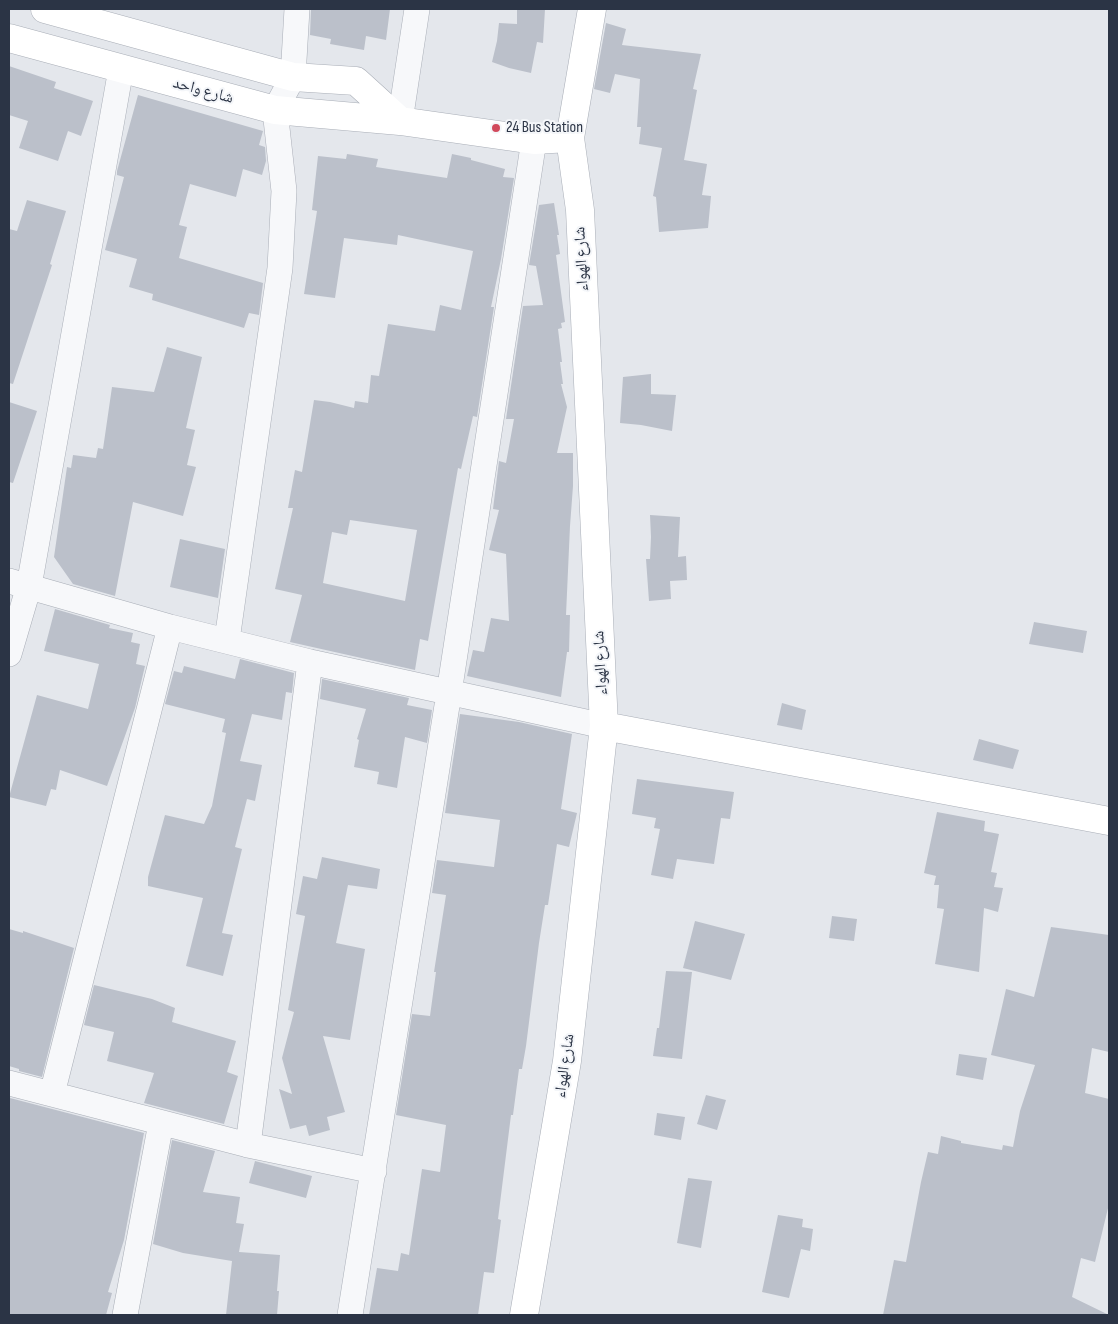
<!DOCTYPE html>
<html>
<head>
<meta charset="utf-8">
<style>
	body { margin:0 }
	#map { position:relative; width:1118px; height:1324px; overflow:hidden; background:#e4e7ec; font-family:"Sofia Sans Condensed",sans-serif }
	canvas { display:block }
	.frame { position:absolute; inset:0; border:10px solid #2b3445; pointer-events:none }
</style>
</head>
<body>
<div id="map">
<canvas width="1118" height="1324"></canvas>
<div class="frame"></div>
</div>
<script>
const ctx = document.querySelector('canvas').getContext('2d');
ctx.lineJoin = 'round';
function paint(path, color) { ctx.fillStyle = color; ctx.fill(path, 'evenodd'); }
function stroke(path, color, width, dash) { ctx.strokeStyle = color; ctx.lineWidth = width; ctx.lineCap = dash ? 'butt' : 'round'; ctx.setLineDash(dash || []); ctx.stroke(path); }
function write(font, color, halo, rows, align = 'center') {
  ctx.font = font + ' "Sofia Sans Condensed","Noto Naskh Arabic",sans-serif'; ctx.lineWidth = 4; ctx.setLineDash([]); ctx.textBaseline = 'middle'; ctx.strokeStyle = halo; ctx.fillStyle = color; for (const [text, x, y, turn = 0] of rows) {
    ctx.save(); ctx.translate(x, y); ctx.rotate((+turn || 0) * Math.PI / 180); ctx.textAlign = isNaN(turn) ? turn : align; if (halo) ctx.strokeText(text, 0, 0); ctx.fillText(text, 0, 0); ctx.restore();
  }
}
const building = new Path2D(`
	M311,9H390L386,40L366,36L364,50L330,44L331,39L310,35Z
	M517,9H545L543,43L537,42L531,73L509,68L492,62L497,41L499,23L517,24Z
	M606,23L626,29L622,45L701,54L693,89L697,90L684,160L707,164L702,195L711,196L708,228L659,232L656,197L653,196L662,148L639,144L641,127H637L640,79L615,74L610,93L594,89Z
	M9,66L56,82L54,88L93,101L81,136L68,131L58,161L19,148L28,121L9,115Z
	M138,95L263,131L259,145L265,147L266,161L262,175L243,169L236,197L190,184L179,225L187,227L179,258L263,283L259,315L249,313L244,328L152,300L153,294L129,287L137,259L105,250L124,177L117,175V171Z
	M347,154L378,159L376,167L447,178L452,154L471,158V160L505,169L503,177L514,178L501,259L491,307H494L477,417L473,416L461,469L458,468L428,641L420,639L415,670L290,642L302,595L275,589L293,508H288L295,470L302,472L314,400L330,402L354,408L355,401L368,403L371,375L379,376L388,324L435,331L440,305L461,310L472,256L473,251L398,235L397,245L344,238L335,298L304,294L317,211L312,210L318,156L346,159ZM350,520L417,530L405,601L323,583L332,532L347,535Z
	M27,200L66,211L50,264L52,265L13,384L9,383V229L17,231Z
	M554,203L559,235H557L560,254L556,255L565,322L561,323L562,328L558,329L562,362H560L563,384H561L567,407L557,453H573V486L570,526L566,615H570L569,652H567L561,697L467,676L473,650L484,652L491,618L509,621L506,554L489,550L499,510L493,509L499,461L506,463L514,419H506L523,306L543,305L536,266L529,265L539,205Z
	M167,347L202,357L186,428L195,430L187,465L196,467L183,516L133,502L115,596L73,584L54,557L67,467L71,468L73,455L96,458L98,448L103,449L112,387L154,392Z
	M651,374V394L676,395L672,431L641,425L620,423L623,377Z
	M9,402L37,411L13,483L9,482Z
	M650,515L680,517L678,557L686,556L687,580L670,581L671,599L649,601L646,559H650L651,537Z
	M180,539L225,549L218,598L170,587Z
	M55,609L110,625L109,628L133,633L131,642L140,644L136,664L145,666L135,708L107,786L60,770L56,790L51,789L46,806L9,797L37,695L88,709L99,664L44,651Z
	M1034,622L1087,631L1083,653L1029,644Z
	M240,659L294,673L292,693L286,692L282,720L252,714L240,761L262,765L255,801L247,799L235,847L242,849L222,933L233,935L223,976L186,966L203,898L148,886V877L165,815L204,824L212,806L226,733L222,732L225,719L165,704L174,671L182,673L184,666L235,679Z
	M322,679L409,698L407,705L432,710L427,743L405,737L397,788L377,784L379,772L354,767L359,740L357,739L366,709L320,699Z
	M782,703L806,710L802,730L777,725Z
	M460,714L519,722L572,734L561,809L577,813L569,847L557,844L548,905H545L539,943L526,1046L522,1069H519L513,1115H511L498,1219L501,1220L494,1273L484,1272L478,1315H369L377,1268L398,1271L401,1253L409,1255L422,1169L440,1172L446,1125L396,1115L412,1014L430,1016L436,972H434L446,895L432,893L437,860L494,867L500,820L445,813Z
	M979,739L1019,750L1013,769L973,760Z
	M637,779L734,792L730,819L721,818L714,864L677,859L673,879L651,875L660,829L654,828L656,818L632,814Z
	M937,812L985,821L984,831L999,834L991,872L997,873L994,887L1003,888L998,912L984,908L979,972L935,964L944,909L937,908L939,885H934L936,876L924,873Z
	M322,857L380,869L377,889L348,885L336,943L365,949L350,1040L323,1036L345,1112L327,1117L330,1130L309,1136L306,1125L290,1129L279,1089L292,1094L282,1058L294,1012L288,1010L305,916L296,914L303,876L317,879Z
	M832,916L857,919L854,941L829,938Z
	M695,921L745,934L731,980L683,968Z
	M1051,927L1109,935V1052L1092,1048L1085,1093L1109,1099V1204L1095,1262L1081,1258L1072,1297L1109,1315H883L894,1260L906,1262L921,1182L928,1152L938,1154L941,1136L961,1141V1143L1002,1150L1003,1145L1013,1147L1020,1111L1035,1065L991,1055L1006,989L1034,997Z
	M9,929L23,933V931L74,948L42,1077L19,1071V1069L9,1066Z
	M666,971L692,972L682,1059L653,1056L657,1028H659Z
	M94,985L152,999L175,1008L172,1022L236,1041L227,1072L238,1076L224,1124L144,1103L154,1073L107,1061L114,1032L84,1025Z
	M959,1054L987,1058L983,1080L956,1075Z
	M706,1095L726,1100L717,1130L697,1124Z
	M10,1098L144,1133L124,1240L108,1292L112,1293L106,1315H9V1104Z
	M657,1113L685,1117L681,1140L654,1135Z
	M172,1140L215,1151L203,1192L240,1197L236,1223L244,1224L239,1252L280,1255L277,1291H279L277,1315H226L232,1261L183,1253L153,1244Z
	M255,1161L312,1176L306,1198L249,1183Z
	M688,1178L712,1181L701,1248L677,1243Z
	M778,1215L803,1219L802,1227L813,1229L810,1251L801,1249L789,1298L762,1292Z`);
const street = new Path2D(`
	M400,121L417,9
	M9,581L170,627L310,662L604,726
	M227,640L280,268L284,191L275,110L293,77L297,9
	M9,654L29,586L121,69
	M9,1083L248,1145L374,1171
	M52,1094L170,627
	M248,1145L310,662
	M125,1315L161,1123
	M350,1315L449,693L534,140`);
const secondary = new Path2D(`
	M45,9L293,77L356,81L400,121
	M9,38L275,110L400,121L534,140L570,138
	M604,726L1109,821
	M524,1315L567,1061L604,726L580,210L570,138L592,9`);
const markers = [
	[496,128,5,"#d1495b"]
];
const streetNames = [
	["شارع واحد",203,91,15],
	["شارع الهواء",582,259,-93],
	["شارع الهواء",601,663,-93],
	["شارع الهواء",565,1066,-82]
];
const poiNames = [
	["24 Bus Station",506,128]
];
paint(building, '#bbc0ca');
stroke(street, '#a9aeb7', 26);
stroke(secondary, '#a9aeb7', 29);
stroke(street, '#f7f8fa', 25);
stroke(secondary, '#fff', 28);
for (const [x, y, r, color] of markers) { const dot = new Path2D(); dot.arc(x, y, r, 0, 2 * Math.PI); ctx.fillStyle = color; ctx.fill(dot); stroke(dot, '#f4f6f9', 2); }
write('16px', '#2b3445', '#f4f6f9', streetNames);
write('16px', '#2b3445', '#f4f6f9', poiNames, 'left');
</script>
</body>
</html>
